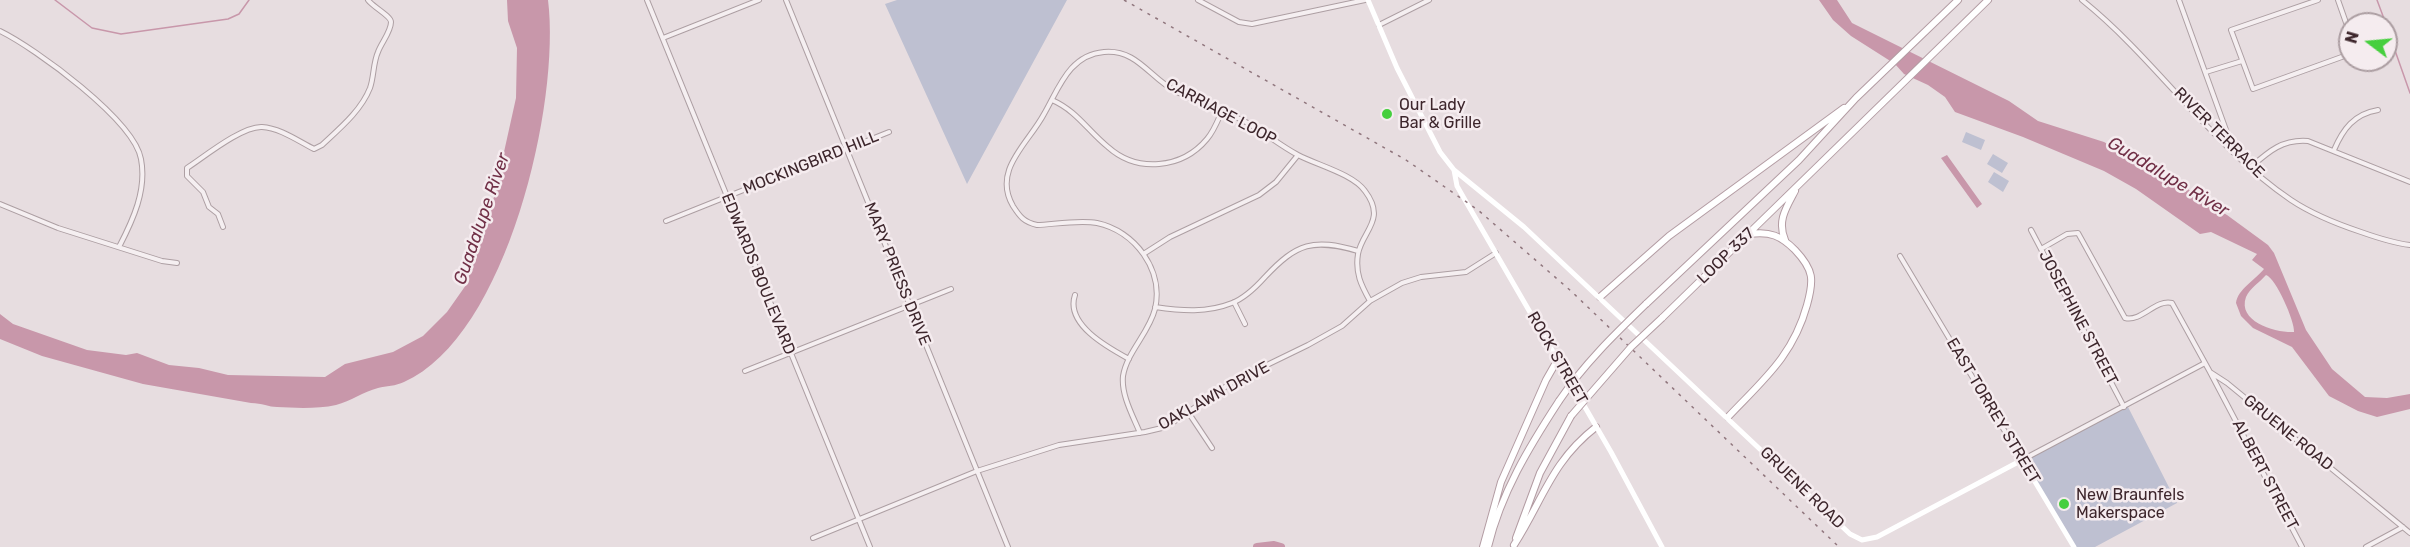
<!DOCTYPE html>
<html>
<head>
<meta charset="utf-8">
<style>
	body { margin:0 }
	#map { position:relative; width:2410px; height:547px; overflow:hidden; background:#e7dde0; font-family:Rubik,sans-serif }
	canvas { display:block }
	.north { position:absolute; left:2338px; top:12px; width:60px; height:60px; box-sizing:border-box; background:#f5ecef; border:2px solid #ab9da1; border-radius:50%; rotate:286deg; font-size:16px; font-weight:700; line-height:24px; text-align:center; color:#3d262c }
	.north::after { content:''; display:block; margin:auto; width:21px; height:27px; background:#46cf3e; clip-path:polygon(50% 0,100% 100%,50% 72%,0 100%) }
</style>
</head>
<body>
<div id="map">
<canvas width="2410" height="547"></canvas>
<div class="north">N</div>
</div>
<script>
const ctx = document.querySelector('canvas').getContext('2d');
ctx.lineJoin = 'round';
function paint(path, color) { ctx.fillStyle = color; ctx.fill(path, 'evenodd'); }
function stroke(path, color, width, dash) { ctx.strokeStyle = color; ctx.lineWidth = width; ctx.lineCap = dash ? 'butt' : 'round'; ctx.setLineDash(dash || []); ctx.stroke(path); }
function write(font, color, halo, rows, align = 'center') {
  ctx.font = font + ' Rubik,sans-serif'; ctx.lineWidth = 5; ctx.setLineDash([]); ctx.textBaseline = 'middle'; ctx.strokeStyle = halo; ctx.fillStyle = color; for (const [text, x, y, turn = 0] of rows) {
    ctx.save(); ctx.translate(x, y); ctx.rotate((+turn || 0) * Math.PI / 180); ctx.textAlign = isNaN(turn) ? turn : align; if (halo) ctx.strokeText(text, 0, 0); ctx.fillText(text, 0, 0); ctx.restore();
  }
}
const green = new Path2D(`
	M897,0H1067L967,184L885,4Z
	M1966,132L1985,140L1981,150L1962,142Z
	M1993,154L2008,163L2002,173L1987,164Z
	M1994,172L2009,181L2003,192L1988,182Z
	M2127,405L2177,503L2095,547H2074L2022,460Z`);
const water = new Path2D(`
	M507,0H548C561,102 507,337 404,382C396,386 386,386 378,388C363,392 351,401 336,405C318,409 295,408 277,407C269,407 262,403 251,403L143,384L42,356L0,339V314L13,324L87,350L126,355L137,353L169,365L199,368L228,375L325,377L345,364L393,352L423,336L447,312L466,285L494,197L516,98L517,48L508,21Z
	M1819,0H1837L1852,23L2009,101L2038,121L2104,142L2122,152L2151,161L2205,202L2227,215L2268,245L2274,253L2306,330L2332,369L2365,397L2387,398L2410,394V409L2377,417L2358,411L2329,396L2292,347L2253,328L2241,316L2236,303C2238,289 2255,280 2264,269L2252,260L2257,254L2211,232L2200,234L2136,189L2104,171L2023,137L1955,112L1945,97L1928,85L1904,74L1895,64L1851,36L1833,20ZM2266,275C2276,278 2295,322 2294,332C2276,333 2237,322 2246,297C2250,288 2260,282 2266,275Z
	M1947,155L1982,204L1977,208L1941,158Z`);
const stream = new Path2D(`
	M55,0L92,28L121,34L228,19L239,14L249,0
	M2377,0L2386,24
	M2386,25L2410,93`);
const river = new Path2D(`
	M1257,547L1274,545L1281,547`);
const street = new Path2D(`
	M647,0L870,547
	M786,0L1008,547
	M1198,0L1239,22L1252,24L1365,0
	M2082,0C2157,60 2211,146 2291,200C2312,214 2337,224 2361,232C2378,238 2393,243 2410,245
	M2179,0L2234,152
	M2318,0L2231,30L2253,89L2350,54
	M2338,0L2350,34
	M1379,25L1429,0
	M0,31C35,48 134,120 141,159C147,190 133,220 119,247
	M663,38L759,0
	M2206,72L2242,61
	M1052,100C1077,111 1088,131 1108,147C1137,173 1182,169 1207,139C1214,131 1218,120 1222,111
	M2334,150C2343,129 2354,114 2378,110
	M2251,167C2269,151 2283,139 2308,141L2410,182
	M0,204L58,228L162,261L177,263
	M666,221L889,132
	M223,227L218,214L209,207L203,192L187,176V168C204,157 242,126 262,127C280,128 298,141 314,149L322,145C339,129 361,111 370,88C374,77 373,63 378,52C381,43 391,32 391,22C391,16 373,7 368,0
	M2031,230L2124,407
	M2041,249L2067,234L2078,233L2125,318C2142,322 2155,299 2172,303L2210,372L2227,383L2410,533
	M1145,253L1170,237L1259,195L1276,182L1298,155
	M1900,256L2022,460L2205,363
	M1075,295C1065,324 1107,347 1129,359
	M1234,302L1245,324
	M1155,307C1182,311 1207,313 1232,303C1245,298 1256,287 1265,277C1297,243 1313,238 1358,251
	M745,371L951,289
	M2210,372L2302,547
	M1188,412L1212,448
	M1140,433C1133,416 1121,395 1123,376C1127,352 1149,333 1155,309C1164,270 1135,231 1097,223C1079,220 1056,224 1037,225C1024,222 1020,217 1013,206C992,170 1028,144 1044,114C1059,88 1069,55 1104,52C1138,49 1150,79 1177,92C1199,103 1222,110 1244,121C1263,131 1279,145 1298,155C1317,165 1353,174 1365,191C1387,220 1362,231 1358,254C1355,273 1361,285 1370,301
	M813,538L977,471L1059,445L1145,432L1166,427L1234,381L1308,345L1342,326L1370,301L1402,283L1421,277L1466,272L1496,253
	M2366,547L2403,527`);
const secondary = new Path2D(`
	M1368,0L1397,68L1440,152L1454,170L1524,227L1850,534L1862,540L1877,537L2022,460L2074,547
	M1454,170L1457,186L1465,200L1611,452L1662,547`);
const primary = new Path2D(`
	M1785,240C1777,221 1786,208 1795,191
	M1600,297L1669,236L1844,108
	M1646,304L1799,160L1856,98L1958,0
	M1662,318L1988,0
	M1728,417C1763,380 1793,356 1807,305C1814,280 1814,270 1795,250C1781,236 1770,231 1750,234
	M1516,538L1540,473L1571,416
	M1514,545C1543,500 1551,462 1596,427
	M1483,547L1501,482L1546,380L1558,359
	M1488,547C1501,493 1529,447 1559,401`);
const rail = new Path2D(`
	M1124,0L1406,160L1478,210L1571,291L1839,547`);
const primaryBridge = new Path2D(`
	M1559,401C1584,364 1614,335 1646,304
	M1571,416L1631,347L1662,318`);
const markers = [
	[1387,114,6,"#46cf3e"],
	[2064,504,6,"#46cf3e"]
];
const poiNames = [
	["Our Lady",1399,105],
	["Bar & Grille",1399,123],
	["New Braunfels",2076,495],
	["Makerspace",2076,513]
];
const streetNames = [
	["CARRIAGE LOOP",1221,112,28],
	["RIVER TERRACE",2219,133,45],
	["MOCKINGBIRD HILL",811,163,-22],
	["LOOP 337",1726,256,-44],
	["EDWARDS BOULEVARD",758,274,68],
	["MARY PRIESS DRIVE",897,274,68],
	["JOSEPHINE STREET",2078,318,62],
	["ROCK STREET",1557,358,60],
	["OAKLAWN DRIVE",1214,396,-29],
	["EAST TORREY STREET",1993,411,59],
	["GRUENE ROAD",2288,433,39],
	["ALBERT STREET",2265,475,62],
	["GRUENE ROAD",1802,488,44]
];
const waterNames = [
	["Guadalupe River",2168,177,31],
	["Guadalupe River",482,219,-71]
];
paint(green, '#bec0d1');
paint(water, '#c897aa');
stroke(stream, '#c897aa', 1.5);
stroke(river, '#c897aa', 8);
stroke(street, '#ad9fa3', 6);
stroke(primary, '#b39ca3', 8);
stroke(street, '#f5eff1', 4);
stroke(secondary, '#fff', 5);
stroke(primary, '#fff', 6);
stroke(rail, '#90767d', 1.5, [3, 6]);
stroke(primaryBridge, '#b39ca3', 8, []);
stroke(primaryBridge, '#fff', 6);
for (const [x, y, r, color] of markers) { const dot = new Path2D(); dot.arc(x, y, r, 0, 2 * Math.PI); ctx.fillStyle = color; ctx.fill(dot); stroke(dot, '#f5ecef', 2); }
write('16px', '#3d262c', '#f5ecef', poiNames, 'left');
write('16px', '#3d262c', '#f5ecef', streetNames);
write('italic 18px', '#713047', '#f5ecef', waterNames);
</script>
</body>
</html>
